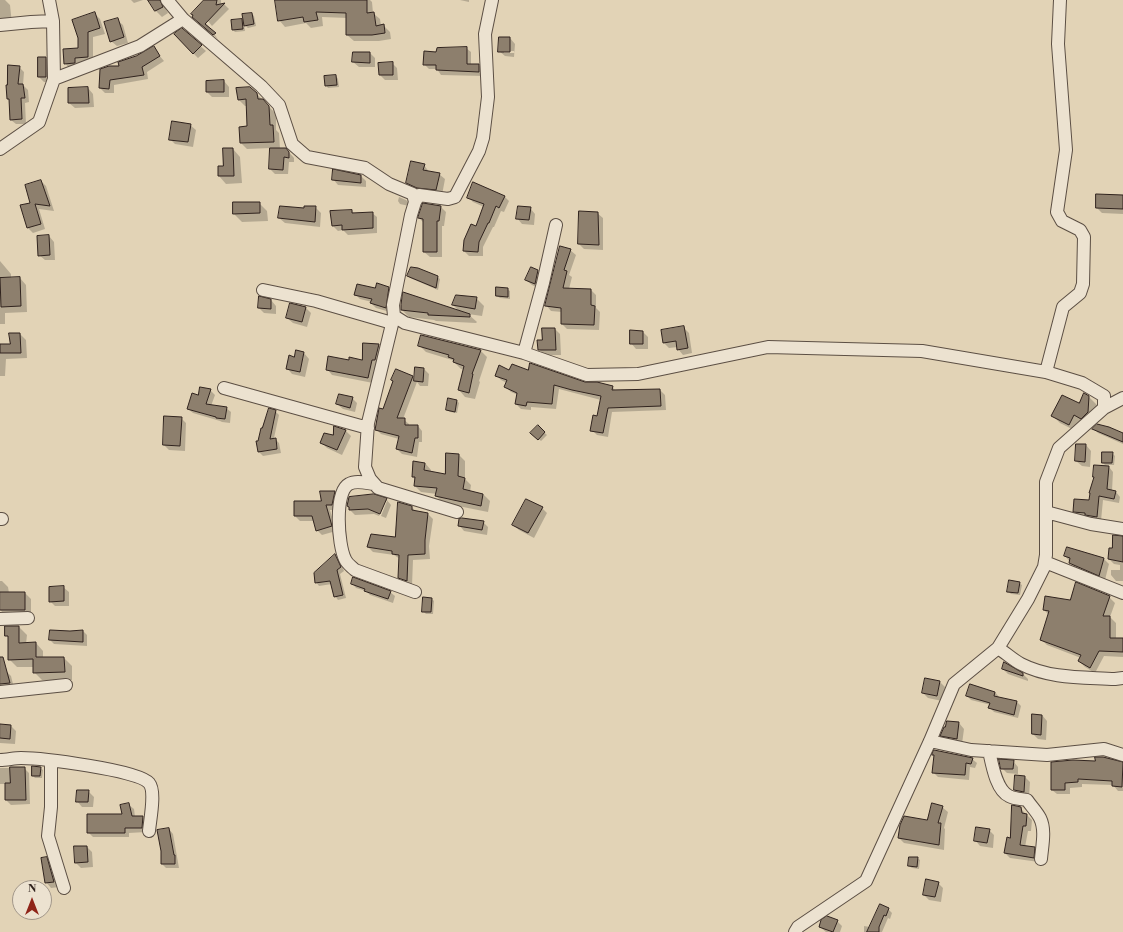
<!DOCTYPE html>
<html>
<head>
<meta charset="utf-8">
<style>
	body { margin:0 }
	#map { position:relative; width:1123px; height:932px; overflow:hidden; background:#e2d3b6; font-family:"Libre Bodoni",serif }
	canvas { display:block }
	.north { position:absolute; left:12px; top:880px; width:40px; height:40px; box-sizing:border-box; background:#ece2d0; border:1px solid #a19689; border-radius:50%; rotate:0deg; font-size:11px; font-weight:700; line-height:16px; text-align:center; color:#30231e }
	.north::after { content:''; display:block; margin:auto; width:14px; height:18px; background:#8f2418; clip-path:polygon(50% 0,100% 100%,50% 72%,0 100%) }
</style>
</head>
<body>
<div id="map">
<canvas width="1123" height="932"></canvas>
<div class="north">N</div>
</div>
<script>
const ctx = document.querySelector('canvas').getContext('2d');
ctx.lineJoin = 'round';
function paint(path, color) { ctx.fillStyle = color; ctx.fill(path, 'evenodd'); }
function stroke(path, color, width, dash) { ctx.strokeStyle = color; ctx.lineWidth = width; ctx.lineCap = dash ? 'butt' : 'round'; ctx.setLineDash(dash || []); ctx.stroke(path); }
const shadow = new Path2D(`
	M0,0H5L10,5L12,24L0,27Z
	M131,0H143L134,3Z
	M149,0H170L168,1L165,8L168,13L162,17L156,11Z
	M204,0H221V5L224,4L229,9L212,26L208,21Z
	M279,0H370L372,2L373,13L380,19L381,26L383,25L390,32L391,39L379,41H354L347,35V18L322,17L323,26L311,28L306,23L285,27L279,20Z
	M460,0H469V2Z
	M94,13L100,19L105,34L93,37V62H80V68L70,69L65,63L79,49Z
	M252,14L254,16L256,26L248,28L244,25L245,31L235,32L233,30L242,20L245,23Z
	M202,18L218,39L198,22Z
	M117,20L123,25L128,43L117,46L111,41Z
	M182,30L206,51L198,58L193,53Z
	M510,38L515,44L514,57L505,56L499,51ZM504,51H515L514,53H504Z
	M153,48L164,61L147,72L148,79L114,85V93H105L100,88L136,57Z
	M466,48L471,52V65H478L483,69V76L441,75L437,69H429L424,64L437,53Z
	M370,53L375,58V67H359L353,62Z
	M46,58L51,63V82H44L39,77Z
	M392,63L397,68L398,80H385L380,75Z
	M19,67L24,72L23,85L28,90L29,102L25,103L26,124H16L11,120L10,101L8,99Z
	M336,76L338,79L339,87L328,88L326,85Z
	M224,81L229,87V97H212L207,92Z
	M88,88L93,94L94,107L75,108L69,103V89Z
	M256,93L276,114V130L279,133L280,149H286L294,158V162H289L288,174H275L270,169L271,148L247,149L241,143L248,127L247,106H245L239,100Z
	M190,125L196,130L193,147L175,144L170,139Z
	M233,149L240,157L242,183L226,184L219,176Z
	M424,165L429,172L439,174L445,179L442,195L423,193L412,188L407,183Z
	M361,176L366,181V187L338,185L333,179Z
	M41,181L46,186L54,211L39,209L45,229L33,233L28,228L32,203Z
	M504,196L509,201L504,212L501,211L494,227H493L483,247V256H469L464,251L476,228L484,207L473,202L468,197Z
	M1123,196V214L1102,213L1097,208Z
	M399,197L406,200L409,203V206L400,204L398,201Z
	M259,203L267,211L268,221L242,222L234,214Z
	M315,207L321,213L320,227L285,223L279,218L305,209Z
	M441,207L446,212L444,226H442V257H430L424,252V223L419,218Z
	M530,208L535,214L534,225L522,224L517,218Z
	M352,211L354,213H372L377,217V233L348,235L343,230L338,231L333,226Z
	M597,213L603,218V250L584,249L579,244Z
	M49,236L54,242L55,260H45L39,255Z
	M570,250L576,255L569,275L572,277L569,289L591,290L596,295V308L600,312L599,330L567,329L562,324V312L551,311L546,305Z
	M0,261L11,274V279L20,278L26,285L27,312L5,313V324H0Z
	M538,271L543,277L540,289L532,285L526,280Z
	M408,276L437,277L440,279L438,290L410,278Z
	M388,288L393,293L390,312L376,308L371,303L372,302L360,299L355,294L376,289Z
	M507,289L510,291V299L500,298L497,296Z
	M476,298L484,306L482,316L468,314L477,322L476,323L436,321L434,320L409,317L402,310L460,312L453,305Z
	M271,300L276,306V314L264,313L259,308Z
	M306,308L311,313L307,327L293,323L287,318Z
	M684,328L689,333L692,353L683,355L678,349V347L669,348L664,343Z
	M555,329L560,334L561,355H544L539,349L543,341Z
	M643,332L648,337V349H636L631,343Z
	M10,334H20L26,340L27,358L6,359L5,376H0V345H11Z
	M364,344L379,345L384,350L373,383L332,375L327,369L349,361H363Z
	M419,345L481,351L487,357L479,381L480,382L475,399L465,397L459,390L464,370L461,369L452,360L426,352Z
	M297,352L304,353L309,359L305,377L292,374L287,368L295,358Z
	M424,369L429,374L428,386H420L417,382L403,419L409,424V426H418L422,431V442H419L417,457L402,454L397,449L399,439L381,434L376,429L384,410L412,377L415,380Z
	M510,371H529L584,383L612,387L616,391L660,390L665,395L666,410L612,412L608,437L597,435L592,430L598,417L601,400L559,389L556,409L531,407V410L521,409L516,404L518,395L511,392L506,387L507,383L501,380L496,375Z
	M210,390L215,395L211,406L226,408L231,412L230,423L222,422L220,421L193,413L188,409L198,396Z
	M1089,397L1097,405L1096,420L1078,432L1060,423L1052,415L1079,405Z
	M352,398L357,403L355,412L343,409L337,404Z
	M457,401L459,403L457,413L450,412L447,410Z
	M275,411L279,415L274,438L279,443L281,453L263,456L259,452V442Z
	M181,418L186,423L185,451L169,450L164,445Z
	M538,427L547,435L541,441L532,433Z
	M335,428L346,431L351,436L342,455L327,448L322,443L334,437Z
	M1094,429L1123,434V444L1098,433Z
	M1086,445L1091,451L1090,467L1082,466L1076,461Z
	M1112,453L1115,456L1114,465H1105L1103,463Z
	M459,455L465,461V479L471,485L470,492L483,494L490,501L488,512L443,503L436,496L437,494L421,492L415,486V480L413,477L425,463L431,470V472L446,475Z
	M1109,467L1113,472L1112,491L1116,492L1120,497L1119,503L1103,500L1101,521L1091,519L1089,517L1079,516L1074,511L1089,501Z
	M334,492L339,497L336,510H330L336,531L322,535L317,530L314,521H300L295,516L322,502Z
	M386,499L391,505L386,518L381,516L387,501H385L379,516L374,514L355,515L350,510V508Z
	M412,507L416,512L428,514L433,519L429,546L430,559L413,560L412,586L404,583L399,577L400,559L394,555L373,552L368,547L396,539Z
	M542,508L547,513L534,538L519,530L513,525Z
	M483,522L488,527L487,535L464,531L459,525Z
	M1123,537V581H1116L1111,575V570H1120V565L1114,564L1109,559L1113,549Z
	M1067,548L1104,559L1109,564L1105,580L1075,568L1065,556Z
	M335,555L339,559L344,571L340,574L346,598L338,600L335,596L332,584L319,586L316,582Z
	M0,581H2L8,587L9,593H25L31,599V616H7L0,610Z
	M352,583L390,592L395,596L393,603L370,595L366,591L356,588Z
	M1019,583L1022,585L1020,595L1011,594L1008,591Z
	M63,587L69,592V606H55L50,601Z
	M1109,597L1115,603L1110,617L1116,623V639H1123V657L1104,656L1095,673L1085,667L1079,661L1081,658L1047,645L1041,639L1049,615L1044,610L1071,601Z
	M432,599L434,601L433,614H426L423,611Z
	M19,627L27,635L26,644L36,643L43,651V658H64L72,666V680H42L34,672V667H17L9,659V638L6,635Z
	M83,631L87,635V646L54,644L50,640Z
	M1003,669L1023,674L1028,679V681L1008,674Z
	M6,671L11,676L14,688L4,690L0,686V672Z
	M926,679L940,682L945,687L942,701L928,698L923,693Z
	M995,692L999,697L998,698L1017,702L1021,706L1018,718L994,712L990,708L991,705L971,700L967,696Z
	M1033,715H1042L1047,721L1046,740L1038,739L1033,734Z
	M959,723L964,729L962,744L947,741L942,735Z
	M0,725L11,726L16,731L15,744L0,743Z
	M972,759L977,763L975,768L970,767L969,780L938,777L933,772Z
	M1013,761L1018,767V774L1007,773L1002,768Z
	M1073,761L1122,763L1123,791H1118L1113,785L1082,784V787L1070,788V794H1057L1052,790Z
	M0,768H24L29,773L30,804L11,805L6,800V784H0Z
	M40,768L43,770L42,778H35L33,776Z
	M1025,777L1030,782L1029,797L1020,795L1015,790Z
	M88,791L94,797L93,807H82L77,801Z
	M129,805L134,809L135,817H143L147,821L146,832L129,833V837H93L88,832L123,815Z
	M942,807L948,812L944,828L945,829L944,850L904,843L899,838L928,821Z
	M1020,808L1032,820L1031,831H1028L1025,847L1034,848L1040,854L1039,862L1010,858L1005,853L1011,839Z
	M169,829L173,834L179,868H166L162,864V851Z
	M989,830L994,835L993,848L980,846L975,840Z
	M75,847H87L92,852L93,867L81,868L76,863Z
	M46,858L52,863L59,887L51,888L46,882Z
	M917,858L920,860L919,869L912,868L909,866Z
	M938,883L943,888L941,902L929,900L924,895Z
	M888,909L892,913L890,919L888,918L882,932H864V926L870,927Z
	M837,921L842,926L840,932H826L820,927Z`);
const building = new Path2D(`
	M148,0H160L163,7L155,11Z
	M204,0H217L216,5L225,3L205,24L216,33L213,35L192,17L193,15L191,14Z
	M275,0H367V13L374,12L376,26L384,24L385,33L372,35H346V13L316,12L318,20L304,22L303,17L278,21Z
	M95,12L100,28L88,32V57L75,58V63L64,64L63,49L78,48V38L72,20Z
	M252,13L254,24L244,26L242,14Z
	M118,18L124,37L110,42L104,22Z
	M242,19L243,29L232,30L231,20Z
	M182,28L202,45L193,54L174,34Z
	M499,37H510V52H498Z
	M154,46L160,56L142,67L144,75L110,80L109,89L99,88L100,69L109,66H119L118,62L136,56Z
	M467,47V64H479V72L436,70V65H423L424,51L436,52L437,48Z
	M353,52H370V63L352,62Z
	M38,57H46V77H38Z
	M393,62V75H379L378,63Z
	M8,65L20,66L18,84H23L25,98H21L22,119L10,120L9,99H7L6,85H7Z
	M336,75L337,85L325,86L324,76Z
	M224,80V92H206V81Z
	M88,87L89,103H68V88Z
	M250,87L257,93L258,99H263L269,106L270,125H273L274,142L240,143L239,127L247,126L246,99L238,100L236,88Z
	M172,121L191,124L188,142L169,140Z
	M223,148H233L234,176H218V166H223Z
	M270,148H286L289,152V158L284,157L283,170L269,169Z
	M411,161L425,164L423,170L440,173L436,190L417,188L406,183Z
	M333,169L361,175V183L332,180Z
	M41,180L50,206L35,204L41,224L27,228L20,205L30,203L25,185Z
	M473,182L505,196L499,208L496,206L489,223H488L479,242L478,252L463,251L464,240L471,224L476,226L484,204L467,198Z
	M1096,194L1123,195V209L1096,208Z
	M233,202H260V213L233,214Z
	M423,203L441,206L439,221H437V252H423V219L418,218Z
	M280,206L304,208V206H316L315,222L278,218Z
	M518,206L531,207L529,220L516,219Z
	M352,210V213L373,212V228L342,230V225L332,226L330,211Z
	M579,211L598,212L599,245L578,244Z
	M49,235L50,255L38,256L37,236Z
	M560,246L571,249L564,270L567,271L563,288L591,289V305L595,306L594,325L561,324V308L545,306Z
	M411,267L418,268L438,276L436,288L407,276Z
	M531,267L538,270L535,284L525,280Z
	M20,277L21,306L1,307L0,278Z
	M377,283L389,287L386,308L370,303L372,299L354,295L357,284L375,288Z
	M496,287L508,288V297L496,296Z
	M403,292L470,314V317L428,315V313L401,310V305Z
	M456,295L477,297L475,309L452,305Z
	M259,296L271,299V309L258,308Z
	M290,303L306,307L302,322L286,318Z
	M684,326L688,348L677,350L676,341L663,343L661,330Z
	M542,328H555L556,350H538L537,340H542Z
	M630,330L643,331V344H630Z
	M9,333H20L21,353H0V344H10Z
	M421,335L481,350L472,374H473L469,393L458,390L464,366L453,362L454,359L448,357L449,355L418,346Z
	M363,343L379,344L375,360H372L368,378L326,370L328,356L349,360V357L362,360Z
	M296,350L304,352L300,372L286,369L289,355L294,357Z
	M530,363L585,382H597L613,386L612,390L660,389L661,406L608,408L603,433L590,431L593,415L597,416L601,396L572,390L554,385L552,404L527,402L526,406L515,404L517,393L504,387L507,380L495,376L499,365L509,370L512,364L528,370Z
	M415,367L424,368L423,382L414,381Z
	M396,369L413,376L397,418H405V425H418V438H415L412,453L396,449L399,436L375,430L379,408L383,409L393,381L391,380Z
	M200,387L211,389L206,404L227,407L225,419L216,418V417L187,409L192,393L198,395Z
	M1084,393L1089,396L1088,412L1081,419L1074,415L1069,425L1051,416L1062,395L1079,403Z
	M339,394L353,397L350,408L336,404Z
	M448,398L457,400L455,412L446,410Z
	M269,408L276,410L270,439L276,438L277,449L258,452L256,441H258L261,428H262Z
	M164,416L182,417L180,446L163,445Z
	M1097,424L1109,427L1123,433V442L1092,429Z
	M538,425L545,432L538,440L530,433Z
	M334,426L346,430L337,450L320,443L324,433L333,435Z
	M1076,444H1086L1085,462L1075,461Z
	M1102,452H1113L1112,463H1102Z
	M446,453L459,454L458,476L465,478L463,489L483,494L481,506L435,496L437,488L414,486L415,477H412L413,461L425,463L424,470L445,474Z
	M1094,465L1109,466L1107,489L1116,491L1114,499L1099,496L1097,517L1085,515V513L1073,512L1074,499L1089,500L1090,493H1089L1094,477H1093Z
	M320,491H335L332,505H326L332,526L316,531L312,516H294V501H321Z
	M374,494L387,498L380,514L368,509L349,510V507L347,506L349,497Z
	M526,499L543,507L528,533L512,525Z
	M398,502L412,506V510L428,513L425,540V554L408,555L407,581L398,578L399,555L392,554V551L367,547L371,534L395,537Z
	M462,518L484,521L482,530L458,526L459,519Z
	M1113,535L1123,536V562L1108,559L1109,548H1112Z
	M1067,547L1104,558L1099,576L1069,563L1070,558L1064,556Z
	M335,554L341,567L337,570L343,595L334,597L330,581L315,583L314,573Z
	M353,577L391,591L388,599L364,591L365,589L351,584Z
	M1009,580L1020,582L1018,593L1007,592Z
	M1076,582L1110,596L1103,616H1110V638H1123V652L1099,651L1090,668L1078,661L1081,655L1040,640L1049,611L1043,610L1045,596L1070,600Z
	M64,586V601L49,602V587Z
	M0,592H25V610H0Z
	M423,597L432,598L431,612H422Z
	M5,626H19V643L36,642V657H64L65,672L33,673V659L8,660V636H5Z
	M50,630L70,631L83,630V642L49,640Z
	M0,657H3L10,683L0,684Z
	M1004,662L1023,673V676L1002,669Z
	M925,678L940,681L937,696L922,693Z
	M970,684L995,692L994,696L1017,701L1014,715L988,708L990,703L966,696Z
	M1032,714L1042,715L1041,735L1032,734Z
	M947,721L959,722L957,739L940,736L944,727H945Z
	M0,724L11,725L10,739L0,738Z
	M934,750L973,758L971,764L966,763L965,775L932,773L934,755H932Z
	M1095,757H1103L1123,762L1122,787L1112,786V781L1078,779V782L1065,783V790H1051V762L1073,760L1095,761Z
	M999,759L1014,760L1013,769H1001Z
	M32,766L41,767L40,776H32Z
	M10,767H25L26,800H5V783H10Z
	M1015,775L1025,776L1024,792L1014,790Z
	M77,790H89L88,802H76Z
	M129,803L132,816H143L142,828H125V833H87V814H122L120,805Z
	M932,803L943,806L938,823H941L939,845L898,838L900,825L904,816L927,820Z
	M1012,805L1021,807L1022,813L1027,814L1026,826H1023L1020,845L1035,847L1034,858L1004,853L1007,837L1010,838Z
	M976,827L990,829L987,843L974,841Z
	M169,828L174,855H175V864H161V851L157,830Z
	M74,846H87L88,862L75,863Z
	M47,857L54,882L45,883L41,858Z
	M909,857H918L917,867L908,866Z
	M926,879L939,882L935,897L923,895Z
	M880,904L889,908L886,916L884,915L879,927V932H867Z
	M827,916L838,920L833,932L819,927L821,920Z`);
const minor = new Path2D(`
	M167,0L183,19L261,86L279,105L292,144L307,157L365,168L389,184L413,194L415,202L411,215L393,305L394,316L405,323L524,353L587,375L638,374L768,347L922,351L1046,372L1082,383L1104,396V408
	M0,25L31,22L53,21
	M54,79L140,46L183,19
	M0,149L39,122L54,79L53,21L49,0
	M415,202L419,195L448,199L455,197L479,151L483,138L488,97L485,34L492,0
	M263,290L316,301L392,323
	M394,316L368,423L365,467L370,479L378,488L457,512
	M524,353L543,283L556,225
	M1046,372L1063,307L1080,293L1083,284L1084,237L1080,230L1062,221L1057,212L1066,150L1058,44L1060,0
	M224,388L368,428
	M374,484C366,483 356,480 349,484C334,492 338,545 345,559C347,564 351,566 355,570L415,592
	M1046,512L1091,524L1123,529
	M0,519H2
	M1045,562L1123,593
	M0,619L28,618
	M998,648C1006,653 1013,660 1021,664C1050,679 1083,677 1115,679L1123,678
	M0,692L66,685
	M930,741L971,750L1047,755L1104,749L1123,755
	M989,751C992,764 996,790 1009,796C1014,799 1022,799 1027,800C1031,806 1037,812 1040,818C1046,830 1042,846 1041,859
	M0,760C7,760 14,758 21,758C40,758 139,770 149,783C156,791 150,820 149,831
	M51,761V807L48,836L64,888
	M795,932L798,927L866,881L930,741L954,684L998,648L1028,599L1044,567L1046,555V482L1059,448L1104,408L1123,398`);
paint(shadow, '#0003');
paint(building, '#8d7f6d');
stroke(building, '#30231e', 1);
stroke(minor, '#5c4f44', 14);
stroke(minor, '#ece2d0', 12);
</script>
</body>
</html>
